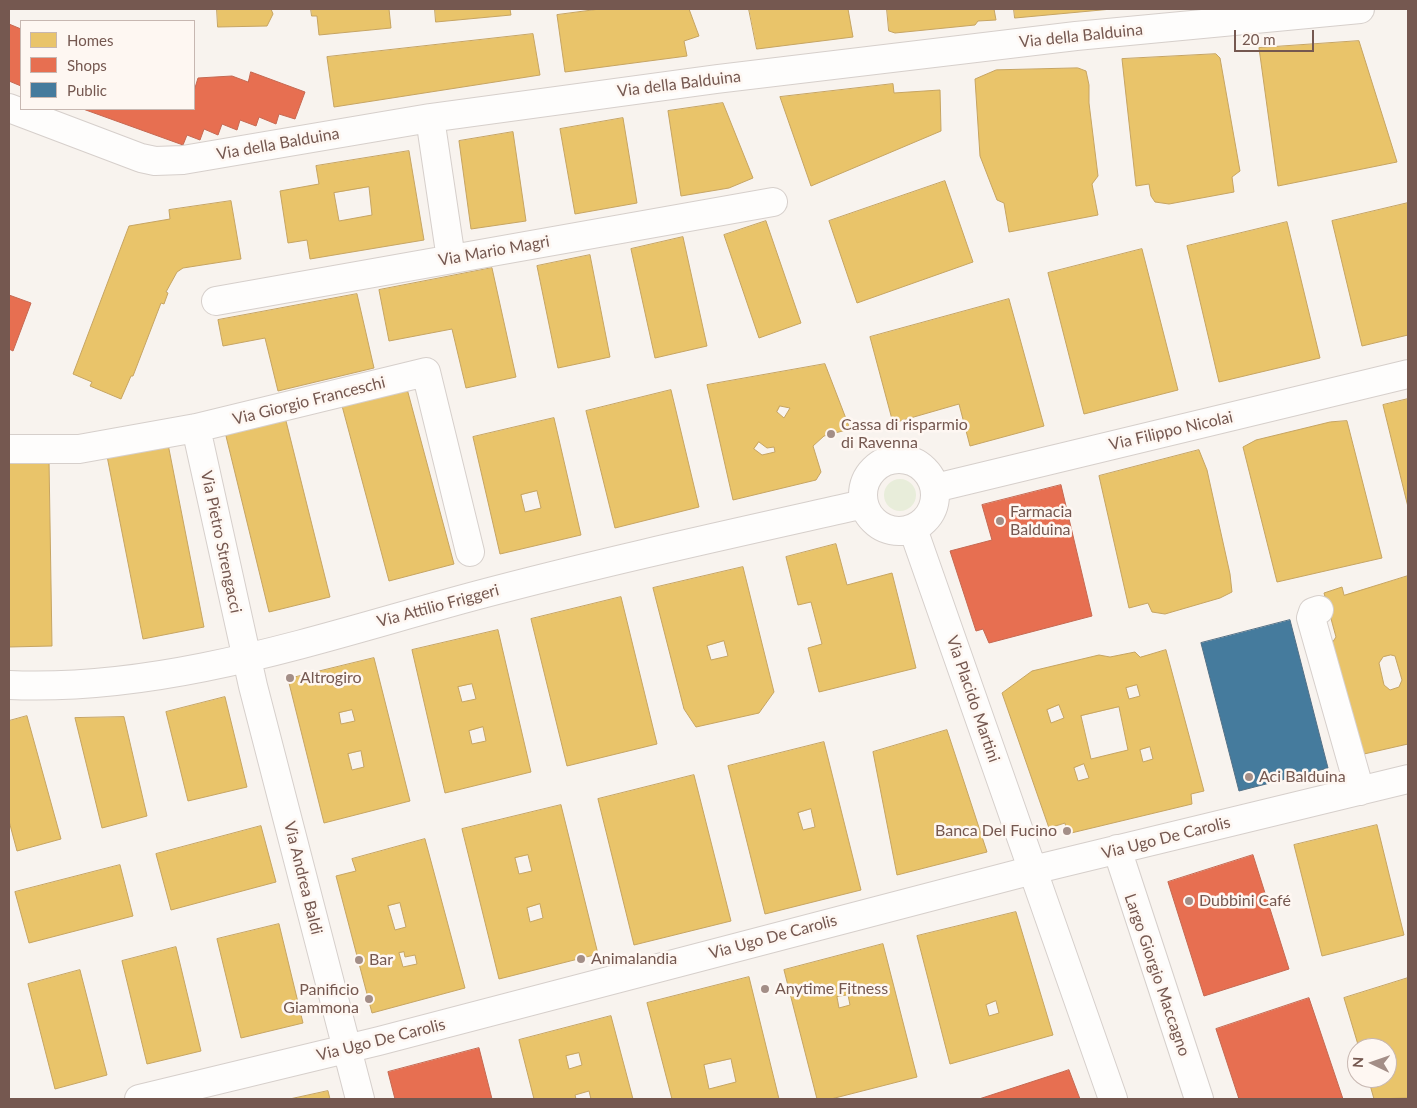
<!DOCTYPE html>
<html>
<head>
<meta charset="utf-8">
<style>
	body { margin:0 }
	#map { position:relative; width:1417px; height:1108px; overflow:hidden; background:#f8f3ee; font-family:Lato,sans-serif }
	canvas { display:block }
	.frame { position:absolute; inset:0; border:10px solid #755850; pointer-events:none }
	.legend { position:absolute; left:20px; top:20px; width:175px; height:90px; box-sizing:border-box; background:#fef7f2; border:1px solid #c7b7b1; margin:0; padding:6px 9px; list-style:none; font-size:15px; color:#755850 }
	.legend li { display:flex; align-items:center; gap:10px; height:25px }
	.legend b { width:25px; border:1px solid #c7b7b1 }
	.north { position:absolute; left:1347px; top:1038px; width:50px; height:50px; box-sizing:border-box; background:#fef7f2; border:1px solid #c7b7b1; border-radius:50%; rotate:273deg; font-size:14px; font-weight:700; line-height:20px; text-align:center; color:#755850 }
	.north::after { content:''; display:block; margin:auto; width:18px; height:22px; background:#a38e87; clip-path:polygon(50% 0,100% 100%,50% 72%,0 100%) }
	.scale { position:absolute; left:1234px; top:30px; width:80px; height:22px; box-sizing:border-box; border:2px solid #755850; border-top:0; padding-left:6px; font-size:15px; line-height:18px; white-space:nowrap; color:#755850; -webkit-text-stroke:4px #fef7f2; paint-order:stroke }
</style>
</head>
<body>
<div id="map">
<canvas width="1417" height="1108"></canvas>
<div class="frame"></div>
<ul class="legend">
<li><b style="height:14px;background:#e9c46a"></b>Homes</li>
<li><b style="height:14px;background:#e76f51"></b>Shops</li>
<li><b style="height:14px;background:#457b9d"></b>Public</li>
</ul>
<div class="north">N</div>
<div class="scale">20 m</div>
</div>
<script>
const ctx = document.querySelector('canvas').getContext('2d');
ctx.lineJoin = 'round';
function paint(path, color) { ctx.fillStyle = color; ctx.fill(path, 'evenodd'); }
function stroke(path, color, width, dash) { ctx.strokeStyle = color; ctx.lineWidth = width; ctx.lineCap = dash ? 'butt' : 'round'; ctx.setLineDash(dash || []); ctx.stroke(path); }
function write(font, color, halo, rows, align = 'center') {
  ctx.font = font + ' Lato,sans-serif'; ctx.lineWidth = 5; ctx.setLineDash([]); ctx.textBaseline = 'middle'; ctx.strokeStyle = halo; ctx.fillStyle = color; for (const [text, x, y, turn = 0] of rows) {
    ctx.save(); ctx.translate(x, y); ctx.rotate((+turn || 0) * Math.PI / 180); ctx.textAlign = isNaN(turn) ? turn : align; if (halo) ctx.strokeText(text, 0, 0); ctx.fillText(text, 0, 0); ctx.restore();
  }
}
const green = new Path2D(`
	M884 495a16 16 0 1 1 32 0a16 16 0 1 1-32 0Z`);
const homes = new Path2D(`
	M217,9H271L273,14L267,26L218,27Z
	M311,9H389L391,28L319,35L317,16H312Z
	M435,9H510L511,15L436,22Z
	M600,9H689L699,36L684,41L687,56L565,72L557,15Z
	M749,9H848L853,37L757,49Z
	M887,9H994L996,20L978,21L975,25L895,33L889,31Z
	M1014,9H1112L1015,18Z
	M533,34L540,75L334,107L327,57Z
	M1359,41L1397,162L1278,186L1259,48Z
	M1216,54L1220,58L1240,171L1232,177L1234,192L1169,204L1155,202L1151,196L1149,184L1136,186L1122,59Z
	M1078,68L1086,71L1089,85V103L1098,176L1092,184L1098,215L1009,232L1004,203L997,200L980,156L975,79L996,70Z
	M893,84L894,93L940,90L941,131L811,186L780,97Z
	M723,103L753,178L729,188L681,196L668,111Z
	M623,118L637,203L575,214L560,129Z
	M513,132L526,221L471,229L459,141Z
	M409,151L424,240L310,259L307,240L288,243L280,191L319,184L316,166ZM369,187L372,215L339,221L334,193Z
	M945,181L973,262L857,303L829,221Z
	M231,201L241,259L183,268L177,272L166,292L168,293L164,304L161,303L133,376H131L121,399L90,386L92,382L73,374L129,226L170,219L169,210Z
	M1408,203V335L1362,346L1332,221Z
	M766,221L801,323L759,338L724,235Z
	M1287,222L1320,358L1219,382L1187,246Z
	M683,237L707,346L655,358L631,249Z
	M1142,249L1178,390L1084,414L1048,273Z
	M590,255L610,357L558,368L537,266Z
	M492,268L516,377L466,388L452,329L389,341L379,290Z
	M357,294L374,368L278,391L265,338L223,346L218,320Z
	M1009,299L1044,426L970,446L959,404L893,423L870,337Z
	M825,364L850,429L824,436L813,446L821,472L816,480L733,500L707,385ZM780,406L790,408L784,418L777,412ZM759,442L767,448L774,447L775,452L762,455L754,449Z
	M406,385L454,564L389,581L341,402Z
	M671,390L699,507L615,528L586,411Z
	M1408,399V507L1383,405Z
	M285,417L330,597L269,612L225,432Z
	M554,418L581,535L500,554L473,437ZM537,491L541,508L525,512L521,495Z
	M1347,421L1382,558L1277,582L1243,447L1256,440L1330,422Z
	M168,444L204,627L143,639L107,456Z
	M1199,450L1207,470L1230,574L1232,592L1220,598L1165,614L1152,612L1148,603L1129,608L1099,476Z
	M9,460H49L52,646L9,647Z
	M836,544L847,585L892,573L916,668L819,692L808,648L822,644L811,602L798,605L786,557Z
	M743,567L774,692L759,713L696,727L684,709L653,588ZM724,641L728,656L711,660L707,646Z
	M1408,576V744L1364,754L1332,643L1336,637L1324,593L1342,587L1344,595ZM1391,655L1395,656L1402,680L1399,687L1390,690L1384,685L1379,663L1383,657Z
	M621,597L657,744L567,766L531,619Z
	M498,630L531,772L445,793L412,650ZM472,684L476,699L462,702L458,687ZM483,727L486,741L472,744L469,731Z
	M1166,650L1204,791L1191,794L1192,804L1067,834L1065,823L1049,828L1002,693L1032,671L1099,655L1110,657L1135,652L1140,657ZM1137,685L1140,696L1129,699L1126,688ZM1059,705L1064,718L1051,723L1047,710ZM1119,707L1128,750L1091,759L1081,716ZM1150,747L1153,759L1143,762L1140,750ZM1084,764L1089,778L1078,781L1074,768Z
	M374,658L410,801L324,823L288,679ZM352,710L355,721L341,724L339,713ZM361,751L364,767L352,770L348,754Z
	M225,697L247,787L188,801L166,712Z
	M27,716L61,839L17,851L9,821V721Z
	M124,717L147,816L102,828L75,718Z
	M947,730L987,852L897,875L873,752Z
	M824,742L861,890L765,914L728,766ZM811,809L815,827L803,830L798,813Z
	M694,775L731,921L634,945L598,799Z
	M561,805L598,954L499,979L462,829ZM528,855L532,871L519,874L515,858ZM540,904L543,918L530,922L527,908Z
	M1377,825L1404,935L1322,956L1294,845Z
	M261,826L276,882L171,910L156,854Z
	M425,839L465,988L372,1013L336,876L356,871L352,859ZM400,903L406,927L395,930L388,906ZM404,952L405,957L415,955L417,964L403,967L399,953Z
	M120,865L133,916L29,943L15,892Z
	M1016,912L1053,1035L950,1064L917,936ZM996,1001L999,1013L989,1016L986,1005Z
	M279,924L303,1023L241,1038L217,939Z
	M883,944L917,1077L831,1099H817L784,970ZM848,995L850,1005L839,1008L837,997Z
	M176,947L201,1051L147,1064L122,961Z
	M80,970L107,1075L55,1089L28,984Z
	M749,977L779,1099H672L647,1003ZM731,1059L736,1082L709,1089L704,1065Z
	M1408,978V1098L1374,1099L1368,1078H1387V1048H1359L1344,998Z
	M611,1016L633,1099H591L589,1091L575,1095L576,1099H534L519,1040ZM579,1053L582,1065L569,1069L566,1056Z
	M328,1091L330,1099H290Z`);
const shops = new Path2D(`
	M9,24L21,29V86L9,81Z
	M251,72L305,92L295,119L279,114L276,124L259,117L256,126L240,120L237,130L222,124L218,135L204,129L200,140L187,135L183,145L83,109H194V91L198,78L232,76L248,82Z
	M9,295L31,303L13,351L9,349Z
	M1061,485L1092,616L989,643L983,629L976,631L950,551L992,540L982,505Z
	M1253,855L1289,969L1204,996L1168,882Z
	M1309,998L1343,1099H1239L1216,1029Z
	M479,1048L492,1099H395L388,1072Z
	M1069,1070L1080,1099H979L1062,1072Z`);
const public = new Path2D(`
	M1290,620L1328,768L1239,791L1201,643Z`);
const minor = new Path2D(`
	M9,108L141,158L155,161L183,160L430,118L717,79L1076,36L1360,9
	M430,118L451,259
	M216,301L773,202
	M196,428L253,686L360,1099
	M9,449H79L196,428L426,372L470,552
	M863 495a36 36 0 1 1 72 0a36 36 0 1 1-72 0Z
	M935,488L1408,374
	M913,529L1113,1099
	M1319,610L1313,612L1311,618L1360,791
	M9,685C169,692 325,636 478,595C606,561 735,533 864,504
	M1117,849L1199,1099
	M139,1099L379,1041L1033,870L1408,779`);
const markers = [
	[831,434,5,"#a38e87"],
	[1000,521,5,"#a38e87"],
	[290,678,5,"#a38e87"],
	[1249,777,5,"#a38e87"],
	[1067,831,5,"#a38e87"],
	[1189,901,5,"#a38e87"],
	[581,959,5,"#a38e87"],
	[359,960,5,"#a38e87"],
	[765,989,5,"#a38e87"],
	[369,999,5,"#a38e87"]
];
const streetNames = [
	["Via della Balduina",1081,36,-6],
	["Via della Balduina",679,84,-7],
	["Via della Balduina",278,144,-10],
	["Via Mario Magri",494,251,-10],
	["Via Giorgio Franceschi",309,401,-14],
	["Via Filippo Nicolai",1171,431,-13],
	["Via Pietro Strengacci",221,542,78],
	["Via Attilio Friggeri",438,606,-15],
	["Via Placido Martini",973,699,71],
	["Via Ugo De Carolis",1166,838,-14],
	["Via Andrea Baldi",303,878,76],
	["Via Ugo De Carolis",773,937,-15],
	["Largo Giorgio Maccagno",1157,975,71],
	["Via Ugo De Carolis",381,1040,-14]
];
const poiNames = [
	["Cassa di risparmio",841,425],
	["di Ravenna",841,443],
	["Farmacia",1010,512],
	["Balduina",1010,530],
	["Altrogiro",300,678],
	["Aci Balduina",1259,777],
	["Banca Del Fucino",1057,831,"right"],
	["Dubbini Café",1199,901],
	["Animalandia",591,959],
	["Bar",369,960],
	["Anytime Fitness",775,989],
	["Panificio",359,990,"right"],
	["Giammona",359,1008,"right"]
];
paint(green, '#e8edda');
paint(homes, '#e9c46a');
stroke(homes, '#c6a462', 1);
paint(shops, '#e76f51');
stroke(shops, '#c56851', 1);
paint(public, '#457b9d');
stroke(public, '#537086', 1);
stroke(minor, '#d6cfcb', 30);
stroke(minor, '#fefdfc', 28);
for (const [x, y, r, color] of markers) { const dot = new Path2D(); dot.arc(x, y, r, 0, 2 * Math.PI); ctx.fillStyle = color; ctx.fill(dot); stroke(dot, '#fef7f2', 2); }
write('16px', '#755850', '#fef7f2', streetNames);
write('16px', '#755850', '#fef7f2', poiNames, 'left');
</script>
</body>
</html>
